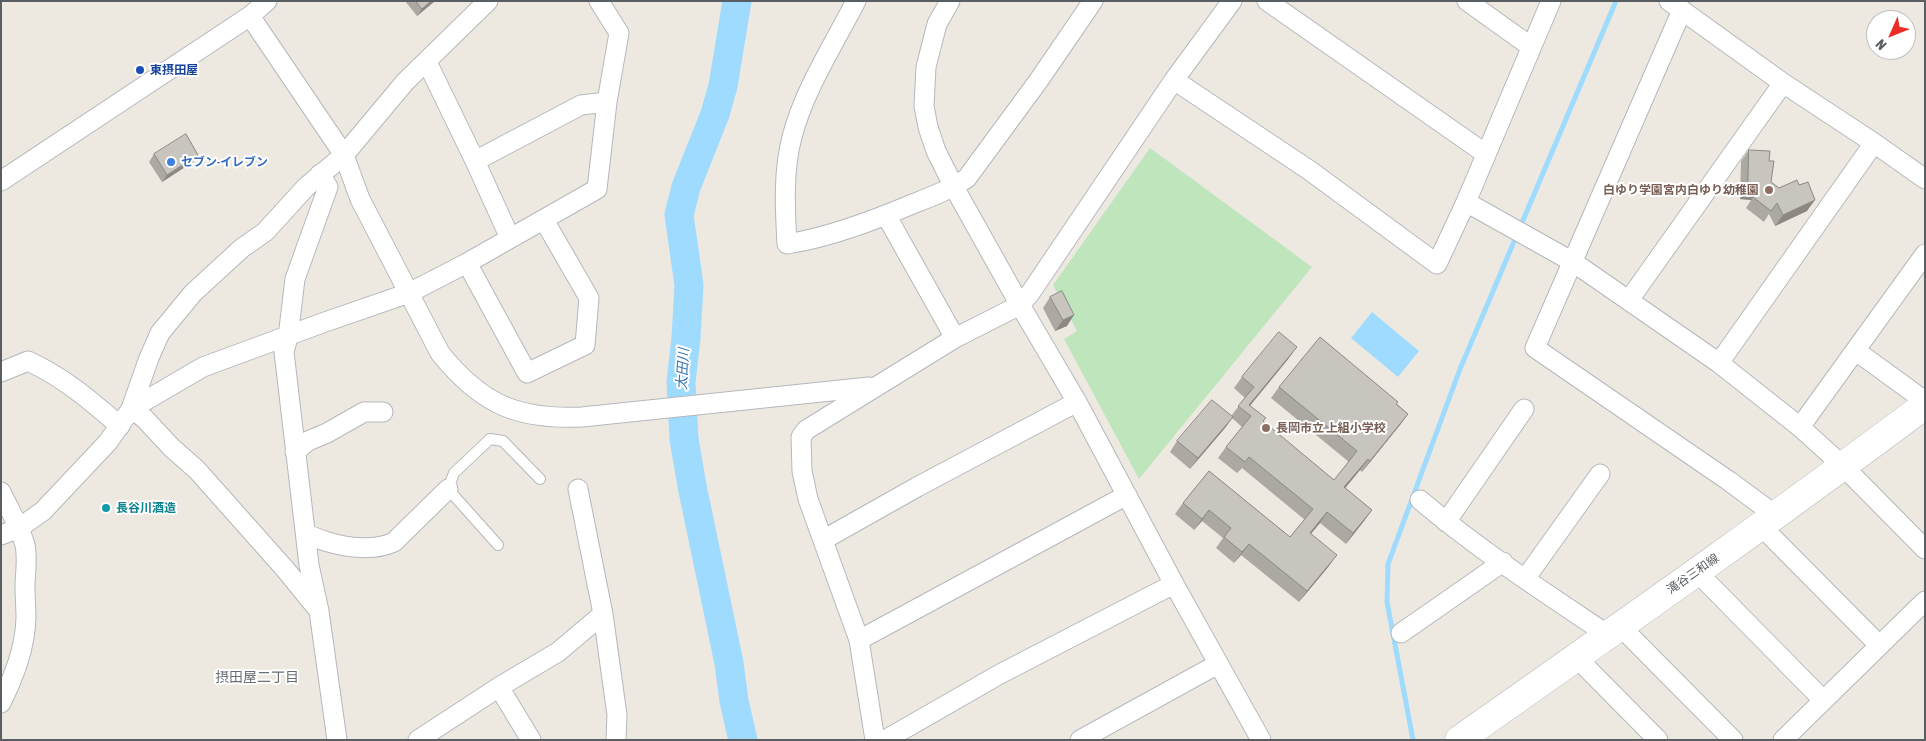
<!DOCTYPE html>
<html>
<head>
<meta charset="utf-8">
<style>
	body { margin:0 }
	#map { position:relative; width:1926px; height:741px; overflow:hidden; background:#ede9e1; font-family:"Asap Condensed",sans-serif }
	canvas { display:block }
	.frame { position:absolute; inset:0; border:2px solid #595e62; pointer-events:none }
	.north { position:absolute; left:1866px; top:10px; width:50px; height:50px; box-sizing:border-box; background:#fff; border:1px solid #bdbfc0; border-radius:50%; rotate:226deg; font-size:14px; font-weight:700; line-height:20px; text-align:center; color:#595e62 }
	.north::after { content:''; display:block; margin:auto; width:18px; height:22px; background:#eb2b28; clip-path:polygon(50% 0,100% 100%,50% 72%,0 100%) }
</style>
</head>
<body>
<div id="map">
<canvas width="1926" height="741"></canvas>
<div class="frame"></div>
<div class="north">N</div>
</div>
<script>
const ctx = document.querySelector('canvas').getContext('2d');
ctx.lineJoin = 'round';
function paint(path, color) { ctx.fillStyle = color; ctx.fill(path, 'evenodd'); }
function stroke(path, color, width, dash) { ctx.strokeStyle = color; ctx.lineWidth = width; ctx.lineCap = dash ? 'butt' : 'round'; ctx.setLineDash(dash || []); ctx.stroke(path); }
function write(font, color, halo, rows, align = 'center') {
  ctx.font = font + ' "Asap Condensed","Noto Sans JP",sans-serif'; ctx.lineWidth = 4; ctx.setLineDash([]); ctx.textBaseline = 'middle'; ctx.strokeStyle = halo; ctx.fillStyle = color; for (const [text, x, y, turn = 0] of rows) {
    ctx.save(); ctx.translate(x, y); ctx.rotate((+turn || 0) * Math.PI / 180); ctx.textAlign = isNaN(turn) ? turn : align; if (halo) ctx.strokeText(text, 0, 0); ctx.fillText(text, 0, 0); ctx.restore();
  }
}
const green = new Path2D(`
	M1150,148L1312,267L1139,479L1064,339L1077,331L1053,285Z`);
const water = new Path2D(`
	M1372,312L1419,351L1398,377L1351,338Z`);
const stream = new Path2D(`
	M1413,740L1387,602L1388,564L1460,369L1616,1`);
const river = new Path2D(`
	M737,1L723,86L715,114L686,187L679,215L689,285L686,338L681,382L684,439L692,486L729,663L734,701L743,740`);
const service = new Path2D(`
	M498,545L448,489L454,473L490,439L503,441L540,479`);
const minor = new Path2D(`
	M856,1C834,44 804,90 792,137C783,171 785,209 787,244C831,237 875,220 915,203C933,196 951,189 967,178L1039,80L1093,1
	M950,1L937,24L926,67L924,106L928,127L936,151L954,187L1020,305L1077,402L1174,584L1261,740
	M1267,1L1486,154
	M1467,1L1530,46
	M1669,1L1783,83L1874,143L1925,179
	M1682,10L1535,348L1729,481L1775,515
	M250,16L344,155L360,199L440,353C481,404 517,420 582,417L869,387
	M427,62L475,161L510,238
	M1174,80L1309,170L1437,264L1466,202L1551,1
	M475,161L581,105L607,102
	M320,174L328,187L295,279L288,337L284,352L309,565L319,611L337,740
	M1,181L250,16L267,1
	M1466,202L1573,262L1719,363L1800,427L1843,466L1925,549
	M886,215L955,338
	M467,263L527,373L585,345L589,298L544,220
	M1629,300L1783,83
	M1856,351L1925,401
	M1719,363L1874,143
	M1,372L28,361C63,377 90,400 120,426
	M131,409L203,367L325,322L409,293L467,263L597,189L607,102L619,33L599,1
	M131,409L144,418L172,448L197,470L285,569L316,607
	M1800,427L1925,254
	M295,452L308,441L327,433L364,412H383
	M578,489L603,614
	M1,492C9,509 20,527 25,545C28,559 25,573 25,587C25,598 26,608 26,618C25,649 14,676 1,703
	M1420,500C1479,550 1544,592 1608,635
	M1446,522L1524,409
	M1761,526L1879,645
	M306,534C313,536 320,540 328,542C348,548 375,551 394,542L448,489
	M1,535L19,528L43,511L108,442L131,409L149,358L160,333L193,293L242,248L265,232L306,187L344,155L405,82L488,1
	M823,540L917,487L1077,402
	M1697,572L1823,700
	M1525,579L1600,474
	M1620,626L1733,740
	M1401,633L1503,562
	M859,640L1127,495
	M1576,657L1658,740
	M499,687L558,652L603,614L617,715L616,740
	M418,740L499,687L531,740
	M875,740L859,640L808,499L802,471L801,437L806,430L955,338L1020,305L1031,292L1174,80L1232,1
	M885,740L1000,674L1174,584
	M1080,740L1218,664
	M1783,740L1925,601`);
const secondary = new Path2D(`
	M1459,740C1615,630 1772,520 1925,405`);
const wall = new Path2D(`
	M405,1H435L417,16Z
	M1749,150L1769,161L1771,182L1807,211L1775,226L1769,214L1764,222L1746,208L1751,200L1740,199L1741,161Z
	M154,154L198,155L193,162L162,182L149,162Z
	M1050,297L1067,326L1055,331L1043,308Z
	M1289,358L1250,405L1263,422L1334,480L1349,462L1271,398L1279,387L1397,404L1408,414L1400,425L1362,472L1360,470L1345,488L1372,510L1364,521L1346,544L1320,523L1311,534L1329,566L1299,602L1241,555L1234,563L1216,548L1223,538L1202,521L1194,530L1175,514L1183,503L1209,471L1290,537L1305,520L1242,468L1237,473L1218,458L1226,447L1242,427L1232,418L1225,428L1190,469L1170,452L1177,441L1231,416L1245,398L1234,388L1242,377Z`);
const shadedWall = new Path2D(`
	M431,1H435L417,16L422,9Z
	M198,155L193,162L162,182L167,175Z
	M1748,188L1760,189L1751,200L1740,199Z
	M1815,200L1807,211L1775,226L1783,215Z
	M1074,315L1067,326L1055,331L1063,320Z
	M1297,347L1289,358L1245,412L1249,405Z
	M1408,414L1400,425L1362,472L1370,461Z
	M1233,417L1225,428L1190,469L1198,458Z
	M1368,459L1360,470L1337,498L1344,487Z
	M1209,510L1202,521L1194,530L1202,519Z
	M1372,510L1364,521L1346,544L1353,533Z
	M1327,512L1320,523L1302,544L1310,533Z
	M1249,544L1241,555L1234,563L1242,552Z
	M1337,555L1329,566L1299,602L1307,591Z`);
const building = new Path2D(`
	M416,1H431L422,9Z
	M186,134L198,155L167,175L154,154Z
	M1749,150L1770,151L1769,161H1774L1771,182L1779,188L1797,180L1799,185L1808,182L1815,200L1783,215L1777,203L1771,211L1753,197L1760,189L1748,188Z
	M1062,291L1074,315L1063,320L1050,297Z
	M1279,332L1297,347L1249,405L1266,418L1263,421L1334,480L1357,451L1279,387L1320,337L1398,402L1396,404L1408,414L1370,461L1368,459L1344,487L1372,510L1353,533L1327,512L1310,533L1337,555L1307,591L1249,544L1242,552L1224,537L1231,528L1209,510L1202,519L1183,503L1209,471L1290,537L1313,509L1249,457L1245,462L1226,447L1251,416L1238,406L1254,387L1242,377Z
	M1212,400L1233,417L1198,458L1177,441Z`);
const markers = [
	[140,70,5,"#1a4fb4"],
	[171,162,5,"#3f7fe0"],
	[1769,190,5,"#8d6e63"],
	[1266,428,5,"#8d6e63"],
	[106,508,5,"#0f9aa8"]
];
const transitNames = [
	["東摂田屋",150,70]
];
const shopNames = [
	["セブン-イレブン",181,162]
];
const educationNames = [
	["白ゆり学園宮内白ゆり幼稚園",1759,190],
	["長岡市立 上組小学校",1276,428,"left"]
];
const cultureNames = [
	["長谷川酒造",116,508]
];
const streetNames = [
	["滝谷三和線",1693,574,-35]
];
const waterNames = [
	["太田川",683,369,-87]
];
const neighbourhoodNames = [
	["摂田屋二丁目",257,678]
];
paint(green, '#bfe5bc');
paint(water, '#9fdbff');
stroke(stream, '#9fdbff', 5);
stroke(river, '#9fdbff', 29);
stroke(service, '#b4b8bc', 12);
stroke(minor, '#b4b8bc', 21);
stroke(secondary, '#b3b7bc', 29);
stroke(service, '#fff', 10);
stroke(minor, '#fff', 19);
stroke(secondary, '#fff', 28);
paint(wall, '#aca9a3');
paint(shadedWall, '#8c8985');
paint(building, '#c8c4be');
stroke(building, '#8c8985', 1);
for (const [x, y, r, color] of markers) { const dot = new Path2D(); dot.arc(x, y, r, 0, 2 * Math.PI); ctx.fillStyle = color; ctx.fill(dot); stroke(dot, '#fff', 2); }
write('bold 12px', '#164399', '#fff', transitNames, 'left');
write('bold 12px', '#366cbe', '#fff', shopNames, 'left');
write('bold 12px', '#785e54', '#fff', educationNames, 'right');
write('bold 12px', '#0d838f', '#fff', cultureNames, 'left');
write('12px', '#595e62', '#fff', streetNames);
write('italic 14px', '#3976a9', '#fff', waterNames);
write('14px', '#6a7074', '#fff', neighbourhoodNames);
</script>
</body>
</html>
